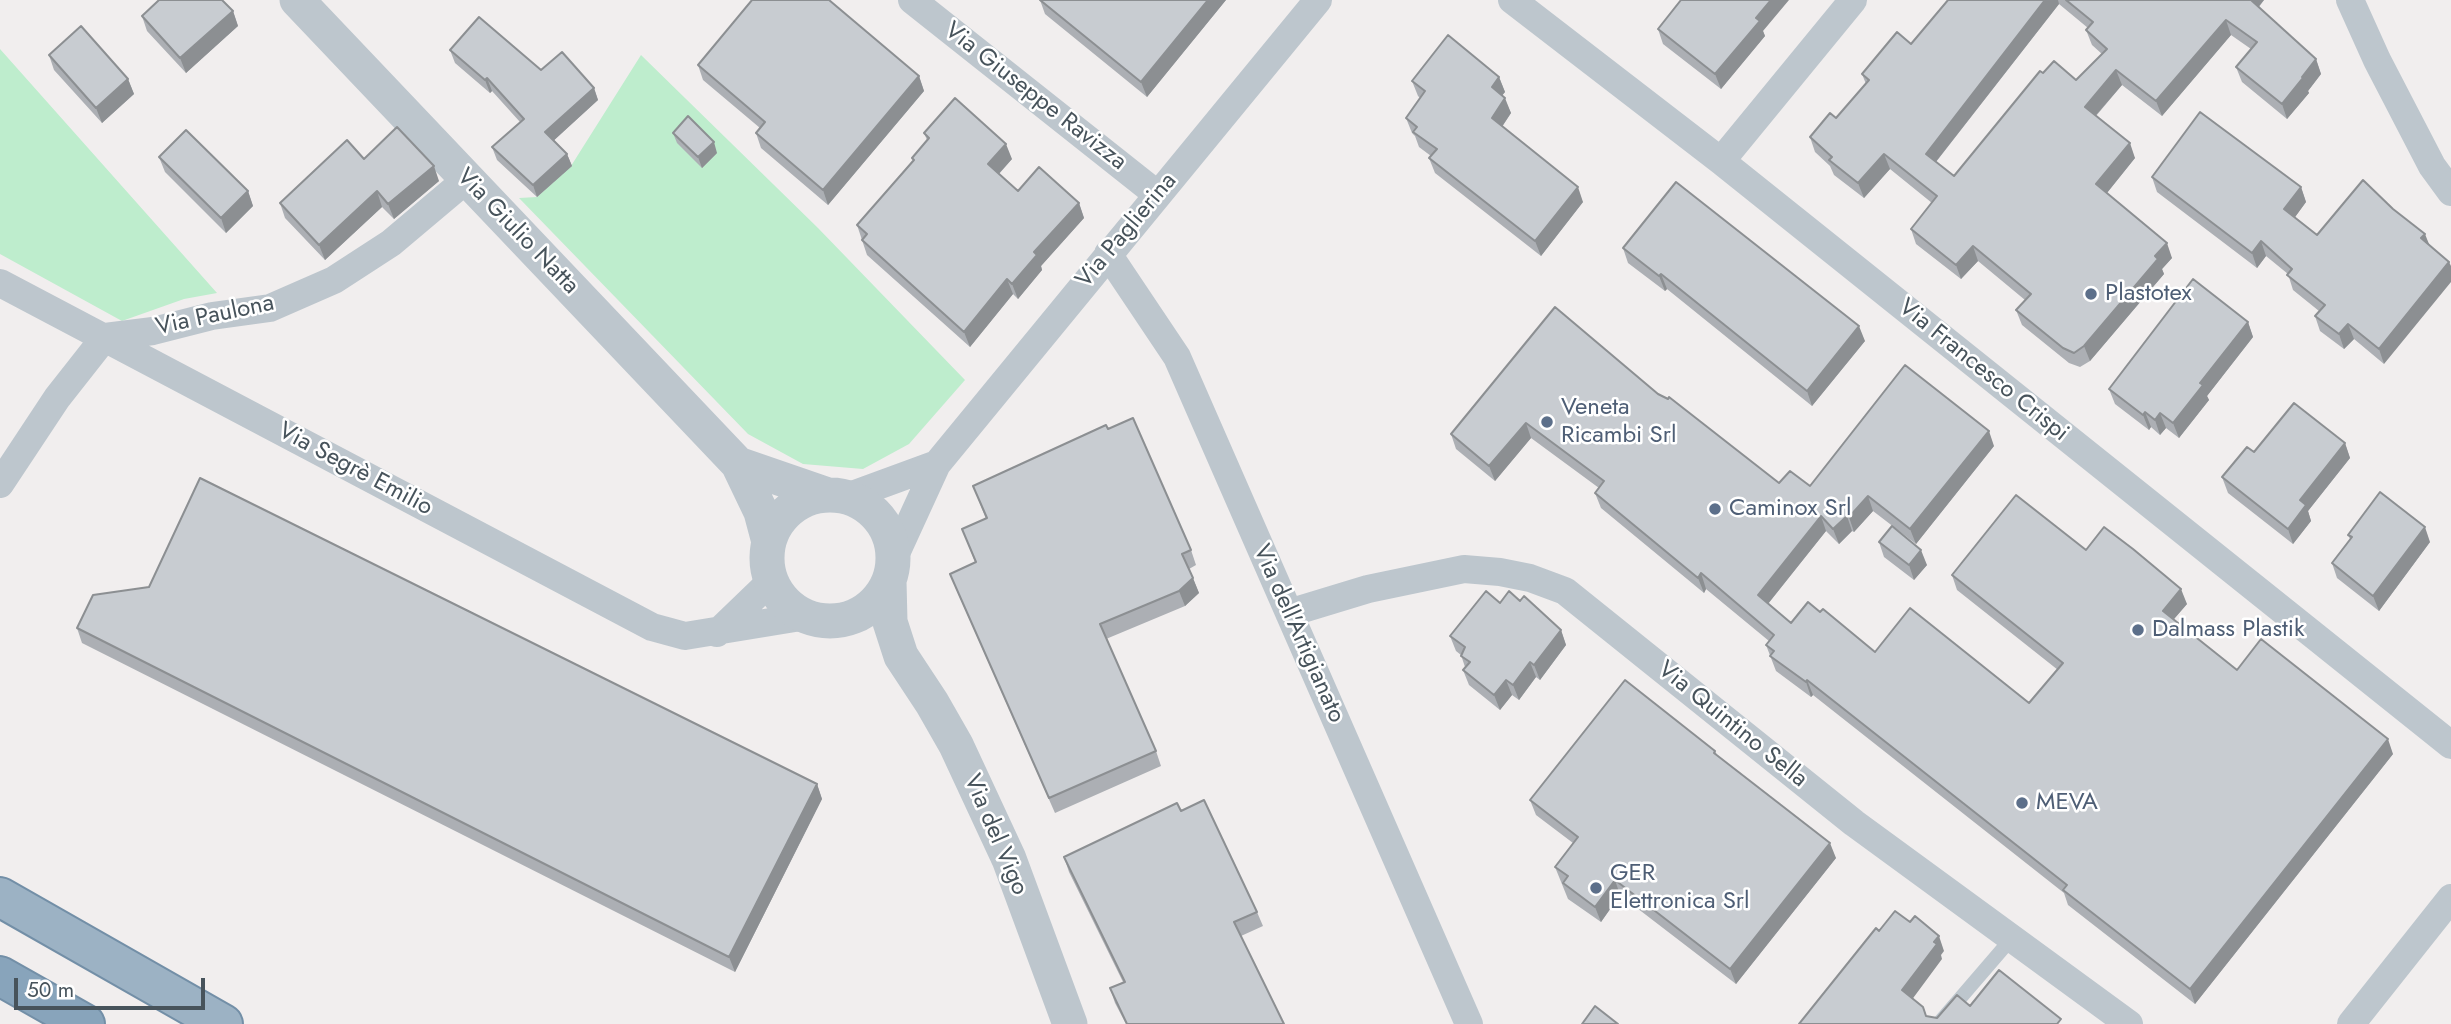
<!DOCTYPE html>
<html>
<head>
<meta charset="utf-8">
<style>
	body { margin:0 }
	#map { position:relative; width:2451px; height:1024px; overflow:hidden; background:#f1eeee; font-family:Jost,sans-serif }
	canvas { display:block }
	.scale { position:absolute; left:14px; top:978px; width:191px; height:32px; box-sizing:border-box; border:4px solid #47535b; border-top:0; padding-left:9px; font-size:21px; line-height:24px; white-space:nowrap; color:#47535b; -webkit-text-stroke:5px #fff; paint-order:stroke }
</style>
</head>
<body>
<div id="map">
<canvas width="2451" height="1024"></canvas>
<div class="scale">50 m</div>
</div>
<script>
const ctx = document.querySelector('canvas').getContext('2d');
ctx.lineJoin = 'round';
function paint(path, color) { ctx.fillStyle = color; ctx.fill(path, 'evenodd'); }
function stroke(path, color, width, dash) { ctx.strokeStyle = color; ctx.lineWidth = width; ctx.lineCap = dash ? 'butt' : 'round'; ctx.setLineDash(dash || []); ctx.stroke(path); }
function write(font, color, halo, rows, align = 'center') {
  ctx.font = font + ' Jost,sans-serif'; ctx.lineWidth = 5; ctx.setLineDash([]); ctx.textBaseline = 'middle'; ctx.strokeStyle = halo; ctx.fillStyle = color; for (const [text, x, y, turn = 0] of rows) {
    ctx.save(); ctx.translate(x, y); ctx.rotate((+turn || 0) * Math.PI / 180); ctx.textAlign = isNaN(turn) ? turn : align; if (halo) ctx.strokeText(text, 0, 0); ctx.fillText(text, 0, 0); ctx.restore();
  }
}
const green = new Path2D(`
	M0,49L217,293L184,299L122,321L0,254Z
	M641,55L818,228L965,380L909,444L863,469L803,464L748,434L519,198L537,197L571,166Z`);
const service = new Path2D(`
	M1938,1024L2012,938`);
const minor = new Path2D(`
	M912,0L1158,195
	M1512,0L1721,161L2451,745
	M2350,0L2377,60L2432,166L2451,192
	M1721,161L1853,0
	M1108,254L1177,357L1469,1024
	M0,283L652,627L685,636L807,616
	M0,484L57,398L105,337L153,331L212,316L270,308L334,280L391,243L467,179
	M847,497L937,464
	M893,560L937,464L1318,0
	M1289,613L1368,589L1464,569L1500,572L1530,578L1565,591L1854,823L2129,1024
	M717,633L771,581
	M2351,1024L2451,898`);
const tertiary = new Path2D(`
	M297,0L738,464L761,512L769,542
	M738,464L828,495
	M767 558a63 63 0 1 1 126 0a63 63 0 1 1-126 0Z
	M889,581L890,622L901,656L932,703L956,745L1009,859L1070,1024`);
const trunk = new Path2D(`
	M0,897L223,1024`);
const motorway = new Path2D(`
	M0,976L85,1024`);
const wall = new Path2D(`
	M1040,0H1226L1147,97L1045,14Z
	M1948,0H2264L2259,7L2316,59L2321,74L2308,91L2309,93L2287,119L2242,82L2236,67L2251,49L2231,35L2162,116L2122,85L2096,116L2135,158L2107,193L2172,258L2162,269L2164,274L2090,361L2080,367L2069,363L2022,325L2016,310L2025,300L1978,261L1961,279L1916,244L1911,229L1932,203L1890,169L1864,198L1834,175L1830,166L1815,152L1810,137L1836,118L1866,84L1862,74L1911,44ZM2059,4L2088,28L2086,30L2092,45L2102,54L2076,80L2043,73L1954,176L1936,162Z
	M233,11L238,26L186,73L147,31L142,16Z
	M1658,29L1763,31L1765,36L1721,89L1663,44Z
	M450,50L541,70L594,88L598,100L554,140L567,154L572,166L537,197L497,160L492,147L520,122L492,91L490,93L455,63Z
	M49,55L128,79L134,94L102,123L54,70Z
	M698,65L919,76L924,91L828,205L761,148L756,133L760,128L703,80Z
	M1499,77L1505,92L1502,95L1511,113L1502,127L1583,202L1541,256L1435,173L1429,158L1431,156L1419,147L1415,136L1412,133L1406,118L1420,98L1418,96L1412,81Z
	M673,133L717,153L702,168L677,143Z
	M924,133L1012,159L999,174L1018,191L1079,203L1084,218L1041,266L1042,270L1018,299L1013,294L970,347L867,255L857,225L913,160L912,158L927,140Z
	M159,157L248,191L253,206L226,233L165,172Z
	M364,159L439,181L394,219L382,207L325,260L285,218L280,203Z
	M2152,177L2301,187L2306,202L2295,217L2317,235L2363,180L2384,364L2354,339L2344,349L2320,331L2315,316L2319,311L2293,290L2288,274L2266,256L2257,268L2157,192Z
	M1623,248L1865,341L1812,406L1667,289L1665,291L1628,263Z
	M2248,322L2253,337L2207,396L2209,400L2179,438L2166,428L2160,435L2151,427L2149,430L2115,404L2109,389Z
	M1658,394L1779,483L1810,486L1994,446L1916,544L1873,511L1854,532L1852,531L1839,544L1826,531L1768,604L1791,623L1820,612L1875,652L2029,703L2058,670L1957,590L1952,575L2086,550L2187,604L2173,620L2237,670L2393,754L2195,1004L2068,905L2064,893L1813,695L1811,697L1776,671L1766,645L1769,641L1706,589L1704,593L1601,508L1595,493L1599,488L1531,438L1495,481L1456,449L1451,434Z
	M1108,429L1191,550L1196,565L1189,569L1199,593L1185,606L1106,639L1156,751L1161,766L1055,813L956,589L950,574L975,562L962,529L986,519L973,486Z
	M2345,443L2350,458L2308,511L2311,521L2293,544L2228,493L2222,477L2254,452Z
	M2348,535L2430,542L2379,611L2337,578L2332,563L2350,539Z
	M1879,542L1927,565L1914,580L1884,557Z
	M1520,601L1561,630L1566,645L1540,680L1536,677L1519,700L1512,695L1500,710L1469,685L1463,670L1465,667L1461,655L1456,651L1450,636L1500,603Z
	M77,628L817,784L822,799L735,972L82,643Z
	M1715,751L1717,755L1836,858L1736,984L1620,895L1601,922L1568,899L1555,867L1573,843L1536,815L1530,800Z
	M1181,811L1257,912L1263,926L1241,936L1284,1024H1126L1115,1003L1110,988L1123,982L1069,872L1064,857Z`);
const shadedWall = new Path2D(`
	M1208,0H1226L1147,97L1141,82Z
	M1771,0H1789L1763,31L1765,36L1721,89L1715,74L1756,18Z
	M2045,0H2058L2059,4L1931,168L1926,154Z
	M2250,0H2264L2254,12Z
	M233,11L238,26L186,73L180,58Z
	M2226,20L2231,35L2162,116L2156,101Z
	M2316,59L2321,74L2308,91L2309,93L2287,119L2282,104Z
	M2116,70L2122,85L2090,122L2085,107Z
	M919,76L924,91L828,205L823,190Z
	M1499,77L1505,92L1497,102L1492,87Z
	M487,78L492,91L490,93L485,80Z
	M128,79L134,94L102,123L96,108Z
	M594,88L598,100L550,144L545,132Z
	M1505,98L1511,113L1497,134L1492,118Z
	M714,142L717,153L702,168L698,157Z
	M2130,143L2135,158L2102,199L2096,184Z
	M1006,144L1012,159L994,179L988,164Z
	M567,154L572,166L537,197L533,185Z
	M1884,154L1890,169L1864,198L1858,183Z
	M434,166L439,181L394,219L388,204Z
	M1578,187L1583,202L1541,256L1535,241Z
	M2301,187L2306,202L2290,224L2284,209Z
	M248,191L253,206L226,233L221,218Z
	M377,191L382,207L325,260L319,245Z
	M1079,203L1084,218L1041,266L1042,270L1018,299L1012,284L1034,252Z
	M2425,234L2431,249L2421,238Z
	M2261,241L2266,256L2257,268L2252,253Z
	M2167,243L2172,258L2162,269L2164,274L2090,361L2084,346L2155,256Z
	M1973,246L1978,261L1961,279L1956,265Z
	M2449,262L2451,266V282L2384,364L2379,349Z
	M1661,274L1667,289L1665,291L1659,276Z
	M1007,279L1013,294L970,347L964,332Z
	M2248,322L2253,337L2207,396L2209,400L2179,438L2173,423L2200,383Z
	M2348,324L2354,339L2344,349L2339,334Z
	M1859,326L1865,341L1812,406L1807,391Z
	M2145,412L2151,427L2149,430L2143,415Z
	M2160,413L2166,428L2160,435L2155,420Z
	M1526,423L1531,438L1495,481L1489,466Z
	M1989,431L1994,446L1916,544L1910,529Z
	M2345,443L2350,458L2308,511L2311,521L2293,544L2288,529L2300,500Z
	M1868,496L1873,511L1854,532L1849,517Z
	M1821,516L1826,531L1763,610L1758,595Z
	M1847,516L1852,531L1839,544L1833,529Z
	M2425,527L2430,542L2379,611L2373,596Z
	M1921,550L1927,565L1914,580L1909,565Z
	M1701,573L1706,589L1704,593L1698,578Z
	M1193,578L1199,593L1185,606L1179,591Z
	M2181,589L2187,604L2168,626L2163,611Z
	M1561,630L1566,645L1540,680L1534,665Z
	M1530,662L1536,677L1519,700L1513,685Z
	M1506,680L1512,695L1500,710L1494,695Z
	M1807,680L1813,695L1811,697L1806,682Z
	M2388,739L2393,754L2195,1004L2190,989Z
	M817,784L822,799L735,972L729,957Z
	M1830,843L1836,858L1736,984L1730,969Z
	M1615,880L1620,895L1601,922L1595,907Z
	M1939,936L1944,951L1941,955L1942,959L1908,1005L1902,990Z`);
const building = new Path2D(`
	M159,0H222L233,11L180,58L142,16Z
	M752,0H829L919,76L823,190L756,133L765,122L698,65Z
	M1040,0H1208L1141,82Z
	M1681,0H1771L1756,18L1760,21L1715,74L1658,29Z
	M1948,0H2045L1926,154L1954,176L2040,71L2043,73L2054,61L2076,80L2107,49L2086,30L2093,22L2066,0H2251L2316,59L2302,77L2303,78L2282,104L2236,67L2257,42L2226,20L2156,101L2116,70L2085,107L2130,143L2096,184L2167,243L2155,256L2158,259L2084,346L2074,353L2063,348L2016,310L2031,294L1973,246L1956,265L1911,229L1937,196L1884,154L1858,183L1829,160L1832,157L1810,137L1830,113L1836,118L1869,80L1862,74L1897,32L1911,44Z
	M479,17L541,70L562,52L594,88L545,132L567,154L533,185L492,147L524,119L487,78L485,80L450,50Z
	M81,26L128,79L96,108L49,55Z
	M1448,35L1499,77L1492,87L1505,98L1492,118L1578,187L1535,241L1429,158L1437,149L1413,132L1417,127L1406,118L1425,91L1412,81Z
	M955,98L1006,144L988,164L1018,191L1039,167L1079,203L1034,252L1037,255L1012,284L1007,279L964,332L862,240L867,234L857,225L914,160L912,158L929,138L924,133Z
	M2200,112L2301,187L2284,209L2317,235L2363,180L2393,209L2425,234L2421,238L2449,262L2379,349L2348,324L2339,334L2315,316L2325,305L2287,275L2292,269L2261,241L2252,253L2152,177Z
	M688,116L714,142L698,157L673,133Z
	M397,127L434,166L388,204L377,191L319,245L280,203L347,140L364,159Z
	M186,130L248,191L221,218L159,157Z
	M1676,182L1859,326L1807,391L1661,274L1659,276L1623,248Z
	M2193,279L2248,322L2200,383L2203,385L2173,423L2160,413L2155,420L2145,412L2143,415L2109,389Z
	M1555,307L1658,394L1668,399L1669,397L1779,483L1790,471L1810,486L1905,365L1989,431L1910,529L1868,496L1849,517L1847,516L1833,529L1821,516L1758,595L1791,623L1808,602L1820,612L1823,609L1875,652L1910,608L2029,703L2063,663L1952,575L2016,495L2086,550L2104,527L2133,549L2181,589L2163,611L2237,670L2261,639L2388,739L2190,989L2063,890L2067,885L1807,680L1806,682L1770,656L1774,651L1766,645L1774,635L1701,573L1698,578L1595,493L1604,481L1526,423L1489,466L1451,434Z
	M2294,403L2345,443L2300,500L2306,505L2288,529L2222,477L2247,447L2254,452Z
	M1133,418L1191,550L1182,554L1193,578L1179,591L1100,624L1156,751L1049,798L950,574L976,562L962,529L987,518L973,486L1106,425L1108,429Z
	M200,478L817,784L729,957L77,628L93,595L149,587Z
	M2380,492L2425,527L2373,596L2332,563L2352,537L2348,535Z
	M1892,526L1921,550L1909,565L1879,542Z
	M1486,591L1500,603L1509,591L1520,601L1524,596L1561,630L1534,665L1530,662L1513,685L1506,680L1494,695L1463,670L1470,662L1461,656L1465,647L1450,636Z
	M1625,680L1715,751L1714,753L1830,843L1730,969L1615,880L1595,907L1563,883L1568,876L1555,867L1578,837L1530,800Z
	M1204,800L1257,912L1234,922L1284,1024H1127L1110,988L1125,982L1064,857L1177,803L1181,811Z
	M1895,911L1910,922L1915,916L1939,936L1934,942L1937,944L1902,990L1923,1007L1926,1016L1937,1018L1957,995L1970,1006L1999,970L2061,1019L2057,1024H1799L1876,928L1879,931Z
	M1595,1006L1618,1024H1582Z`);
const markers = [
	[2091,294,7,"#5c6f8a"],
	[1547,422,7,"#5c6f8a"],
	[1715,509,7,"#5c6f8a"],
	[2138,630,7,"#5c6f8a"],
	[2022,803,7,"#5c6f8a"],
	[1596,888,7,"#5c6f8a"]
];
const streetNames = [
	["Via Giuseppe Ravizza",1035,97,38],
	["Via Paglierina",1127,231,-50],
	["Via Giulio Natta",517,232,46],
	["Via Paulona",215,316,-12],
	["Via Francesco Crispi",1983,371,39],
	["Via Segrè Emilio",355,470,28],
	["Via dell'Artigianato",1298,634,66],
	["Via Quintino Sella",1732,725,39],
	["Via del Vigo",995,835,67]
];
const serviceNames = [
	["Plastotex",2105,294],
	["Veneta",1561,408],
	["Ricambi Srl",1561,436],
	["Caminox Srl",1729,509],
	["Dalmass Plastik",2152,630],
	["MEVA",2036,803],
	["GER",1610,874],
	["Elettronica Srl",1610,902]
];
paint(green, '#beedcd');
stroke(trunk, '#738fa7', 42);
stroke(motorway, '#738fa7', 42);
stroke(service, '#bdc6cd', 14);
stroke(minor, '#bdc6cd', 28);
stroke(tertiary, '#bdc6cd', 35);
stroke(trunk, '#9cb2c4', 38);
stroke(motorway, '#88a4bb', 38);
paint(wall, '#acafb4');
paint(shadedWall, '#8c8f92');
paint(building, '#c8ccd1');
stroke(building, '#8c8f92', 2);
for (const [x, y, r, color] of markers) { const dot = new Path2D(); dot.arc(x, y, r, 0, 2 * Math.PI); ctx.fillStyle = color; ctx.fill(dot); stroke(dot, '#fff', 2.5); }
write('24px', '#47535b', '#fff', streetNames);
write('24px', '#4e5e75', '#fff', serviceNames, 'left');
</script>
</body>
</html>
